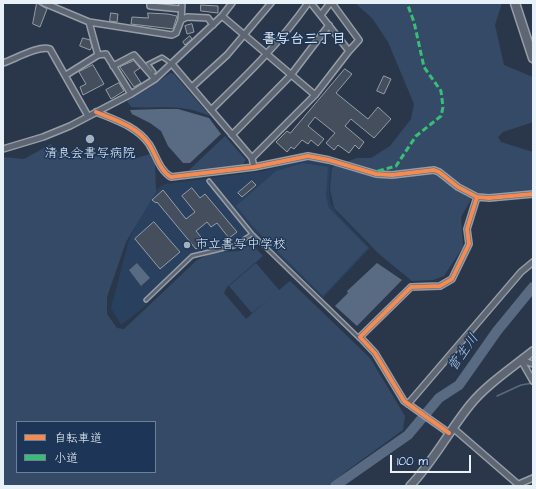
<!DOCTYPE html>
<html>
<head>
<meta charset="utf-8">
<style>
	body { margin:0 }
	#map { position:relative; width:536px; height:489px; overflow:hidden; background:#2a374a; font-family:"Architects Daughter","Klee One",sans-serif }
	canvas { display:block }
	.frame { position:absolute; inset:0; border:4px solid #e8f1f8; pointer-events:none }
	.legend { position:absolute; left:16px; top:421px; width:140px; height:52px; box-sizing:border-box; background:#1d3557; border:1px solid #6e8097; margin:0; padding:5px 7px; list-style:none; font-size:12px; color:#e8f1f8 }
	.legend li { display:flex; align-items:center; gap:8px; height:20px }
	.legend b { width:20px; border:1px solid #6e8097 }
	.scale { position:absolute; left:390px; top:455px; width:81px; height:18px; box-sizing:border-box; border:2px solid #e8f1f8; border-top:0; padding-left:5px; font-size:12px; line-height:14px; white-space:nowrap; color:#e8f1f8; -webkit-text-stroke:3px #1d3557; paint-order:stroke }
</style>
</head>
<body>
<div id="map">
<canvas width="536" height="489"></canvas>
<div class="frame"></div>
<ul class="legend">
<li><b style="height:5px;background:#f68b52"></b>自転車道</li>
<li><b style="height:5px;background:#3abd76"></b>小道</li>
</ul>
<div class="scale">100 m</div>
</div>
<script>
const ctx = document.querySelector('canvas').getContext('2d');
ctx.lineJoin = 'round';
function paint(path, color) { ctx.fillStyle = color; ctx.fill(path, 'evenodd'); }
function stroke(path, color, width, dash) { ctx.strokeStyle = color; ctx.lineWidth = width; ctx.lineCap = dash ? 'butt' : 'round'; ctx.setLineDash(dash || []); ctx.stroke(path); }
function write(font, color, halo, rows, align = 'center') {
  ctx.font = font + ' "Architects Daughter","Klee One",sans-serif'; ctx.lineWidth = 3; ctx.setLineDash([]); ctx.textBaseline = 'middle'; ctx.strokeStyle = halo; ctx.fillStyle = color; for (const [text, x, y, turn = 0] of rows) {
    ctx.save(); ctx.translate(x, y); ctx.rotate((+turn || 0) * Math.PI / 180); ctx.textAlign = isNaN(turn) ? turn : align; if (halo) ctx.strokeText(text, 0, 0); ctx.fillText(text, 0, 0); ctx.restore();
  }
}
const built = new Path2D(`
	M310,160L331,164L329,191L331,203L336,212L370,248L323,298L258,235L252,242L237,249L197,257L188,264L144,307L121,325L111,308L129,240L152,192L165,184L264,171L299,161Z`);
const green = new Path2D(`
	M355,3H502L495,25L504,65L533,77V122L503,132L498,137L501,142L533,152V192L487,196L474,194L461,217L463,247L444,276L433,280L412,281L379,254L334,208L330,189L332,167L357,158H371L390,146L411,119L414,104L388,42L372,18Z
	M170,73L174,74L210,116C181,103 160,109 131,107L127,101L151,87Z
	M225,136L246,160L243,165L189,170Z
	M51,144L64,156L84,158L117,153L134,159L150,154L155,162L156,192L126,242L107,297V314L117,328L124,329L197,260L211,253L239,251L250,242L263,256L227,287L224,293L246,319L272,296L252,313L229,286L256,263L279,290L290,281L370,358L405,416L403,430L345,472L329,486H3V157L24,159ZM17,422H155V472H17Z
	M303,163L328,167L326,195L329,208L368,248L323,296L256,230L236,206L276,171Z`);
const water = new Path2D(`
	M160,109H178L209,118L221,134L190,163H183L168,146L161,131L150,123L132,114L130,110Z
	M137,263L150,278L141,286L129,270Z
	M377,263L402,280L357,326L335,306L348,293L347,291Z`);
const stream = new Path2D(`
	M497,396L521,385L533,383`);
const river = new Path2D(`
	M335,486L408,435L439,398L459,385L497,331L533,287`);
const building = new Path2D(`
	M37,3L47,9L40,27L33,24Z
	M201,5L218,6V13L201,11Z
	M111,13L118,14L117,22L110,21Z
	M148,13L168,14L177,16L173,29L131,24L132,17L148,18Z
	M192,24L194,32L187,34L185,26Z
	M190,36L192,39L185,45L183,42Z
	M83,38L90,40L92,47L90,50L80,46Z
	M134,61L140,68L134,72L141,83L134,87L120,67Z
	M93,65L104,84L83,95L80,87L86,84L79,72Z
	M345,69L352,74L336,93L368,119L378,107L391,119L374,138L351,119L345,126L364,142L359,149L355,145L349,153L338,145L334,150L326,143L335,133L315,117L308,126L324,139L318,146L311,140L308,144L302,140L294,149L291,147L287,152L276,142L287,131L290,133Z
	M384,76L391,79L384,94L377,91Z
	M119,83L124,91L111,99L106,90Z
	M252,181L256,185L242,197L238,193Z
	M192,188L200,198L205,194L237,232L229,238L217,223L211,227L207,222L196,231L205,242L196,249L157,202L156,203L152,200L163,190L186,219L195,212L182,196Z
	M154,222L180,252L160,269L135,239Z`);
const service = new Path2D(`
	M150,74L154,72L148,64L162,57L172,64
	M209,181L252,234L359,338
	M146,300L192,256L234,246L252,234`);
const minor = new Path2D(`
	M44,3L89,22L172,35L176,33L181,20L182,3
	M150,3V6L181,9
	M332,3L359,40L349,51
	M321,15L330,3
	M222,16L315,95
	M181,20L187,17L208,18L213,25
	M89,22L98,55
	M3,63C15,59 39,45 50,49L88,116
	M172,64L252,158L254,167
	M113,66L134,55L155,79
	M66,75L98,55L106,54L131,94
	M192,87L227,55L271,3
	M211,110C246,76 280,43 308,3
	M96,112C115,120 136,126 149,144C156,155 160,171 171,177L254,167L308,156L329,160L376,174L392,175L434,170L439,172L458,187L477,197L489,198L533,194
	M232,135L291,75L329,25
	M3,149L43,137L70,126L131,94L155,79L222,16L232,3
	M252,158L315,95L349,51L311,3
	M521,360L533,381
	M521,360L533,364
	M408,404L521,272L533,262
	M453,428L520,486
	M449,433L404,401L375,353L360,337L411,287L440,286L452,279L469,244L467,229L477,197
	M519,484L533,478`);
const secondary = new Path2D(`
	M410,486C433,462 449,431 470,405C486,385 513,367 533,351`);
const primary = new Path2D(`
	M515,3L533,58`);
const quiet = new Path2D(`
	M378,171L396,166L416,136L441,116L443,107L441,91L424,67L414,22L407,3`);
const cycleway = new Path2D(`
	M96,112C115,120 136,126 149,144C156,155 160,171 171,177L254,167L308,156L329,160L376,174L392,175L434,170L439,172L458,187L477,197L489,198L533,194
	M449,433L404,401L375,353L360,337L411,287L440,286L452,279L469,244L467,229L477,197`);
const markers = [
	[90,139,5,"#a6b0bb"],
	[187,245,4,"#a6b0bb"]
];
const poiNames = [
	["清良会書写病院",90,154],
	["市立書写中学校",195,245,"left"]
];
const neighbourhoodNames = [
	["書写台三丁目",304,40]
];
const waterNames = [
	["菅生川",464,353,-55]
];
paint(built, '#2a405f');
paint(green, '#354a67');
paint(water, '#586b83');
stroke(stream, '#586b83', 1.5);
stroke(river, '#586b83', 10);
paint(building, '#444e5c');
stroke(building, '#959da7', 1);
stroke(service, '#959da7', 5.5);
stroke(minor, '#959da7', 8);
stroke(secondary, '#959da7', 10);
stroke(primary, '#959da7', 11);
stroke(service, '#5d6672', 2.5);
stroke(minor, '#5d6672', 5);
stroke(secondary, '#5d6672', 7);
stroke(primary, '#5d6672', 8);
stroke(quiet, '#3abd76', 3, [6, 3]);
stroke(cycleway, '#f68b52', 4);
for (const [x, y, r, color] of markers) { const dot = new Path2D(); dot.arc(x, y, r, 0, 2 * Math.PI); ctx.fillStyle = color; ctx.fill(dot); stroke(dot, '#1d3557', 1.5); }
write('13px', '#e8f1f8', '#1d3557', poiNames);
write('bold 14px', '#e8f1f8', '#1d3557', neighbourhoodNames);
write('italic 14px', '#b7c4d1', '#1d3557', waterNames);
</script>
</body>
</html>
